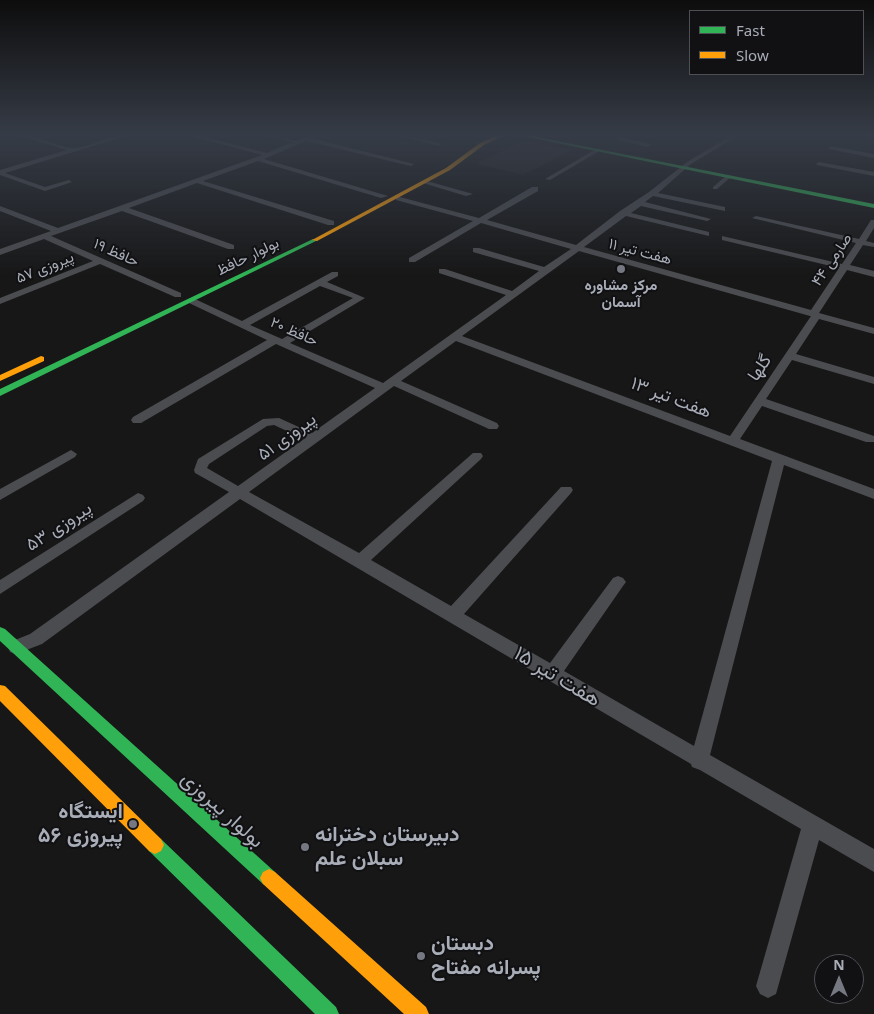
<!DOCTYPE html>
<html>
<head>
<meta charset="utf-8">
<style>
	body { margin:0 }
	#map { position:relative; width:874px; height:1014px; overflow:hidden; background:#171717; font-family:"Noto Sans",sans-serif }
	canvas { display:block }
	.legend { position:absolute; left:689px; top:10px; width:175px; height:65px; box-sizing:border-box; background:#111113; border:1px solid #4d4f55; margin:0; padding:6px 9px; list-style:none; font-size:15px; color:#a8adb8 }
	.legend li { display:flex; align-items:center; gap:10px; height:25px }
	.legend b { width:25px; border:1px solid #4d4f55 }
	.north { position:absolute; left:814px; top:954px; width:50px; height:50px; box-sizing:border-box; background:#111113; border:1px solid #4d4f55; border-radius:50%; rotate:0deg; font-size:14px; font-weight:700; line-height:20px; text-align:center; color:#a8adb8 }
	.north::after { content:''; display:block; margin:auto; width:18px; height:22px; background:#757880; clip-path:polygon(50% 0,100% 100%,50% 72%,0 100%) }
</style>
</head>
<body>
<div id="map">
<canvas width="874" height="1014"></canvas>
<ul class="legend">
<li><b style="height:6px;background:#30b455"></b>Fast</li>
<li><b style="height:6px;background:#ff9f0a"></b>Slow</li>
</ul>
<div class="north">N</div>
</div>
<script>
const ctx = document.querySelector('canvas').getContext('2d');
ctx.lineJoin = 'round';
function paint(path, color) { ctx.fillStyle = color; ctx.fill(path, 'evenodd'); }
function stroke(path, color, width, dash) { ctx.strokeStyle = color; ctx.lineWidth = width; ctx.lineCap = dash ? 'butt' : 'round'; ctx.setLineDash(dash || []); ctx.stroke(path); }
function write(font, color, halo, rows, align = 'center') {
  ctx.font = font + ' "Noto Sans",Vazirmatn,sans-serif'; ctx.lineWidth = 4; ctx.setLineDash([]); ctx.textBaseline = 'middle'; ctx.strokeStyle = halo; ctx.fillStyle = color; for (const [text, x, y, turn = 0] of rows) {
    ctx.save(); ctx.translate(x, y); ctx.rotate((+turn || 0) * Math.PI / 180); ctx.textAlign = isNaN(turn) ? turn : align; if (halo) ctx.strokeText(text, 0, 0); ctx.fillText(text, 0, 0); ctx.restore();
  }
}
const built = new Path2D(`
	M520,142H533L572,150L523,175L476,164Z`);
const street = new Path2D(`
	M18,135C36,134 62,149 75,148C94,146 110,134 129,135L5,173L45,187L69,180L72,182L45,191L0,175V170L67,150Z
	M187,135H197L267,153L292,142L262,135C273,135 288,141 298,140C305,139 309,135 317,135L311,138L414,164L411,166L306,141L264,159L388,196L381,198L258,161L203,181L334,221V225H328L197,183L129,208L234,245V249H228L122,211L51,236L181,293V297H175L100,264L0,304V298L93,261L44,239L0,255V249L51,231L0,211V206L58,228L262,155Z
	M397,135H407L442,144L439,146Z
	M732,135H739L691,164L658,193L725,207V211L653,196L645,202L711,219L707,221L641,206L631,213L709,232V236L626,216L584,247L811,310L839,268L722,240V236L842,264L856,243L752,218L756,216L859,239L871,220H874V228L866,241L874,243V247L863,245L850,265L874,271V277L847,270L819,313L874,328V334L819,319L796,354L874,377V384L792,360L766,399L874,436V442H866L762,406L740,439L874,489V499L784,465L710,755L874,849V872L819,840L776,994L768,998L760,994L756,986L801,829L700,770L692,767L691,764L240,499L42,644L16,654L10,652L8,647L10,642L30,634L229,492L195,473L194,470L198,459L263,419L279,418L312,433L375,388L276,344L141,423H133L131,420L133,417L267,340L189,303V299H195L242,321L332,272H338V276L327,282L365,298L290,343L383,383L506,295L439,273V269H445L512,291L539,271L473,252V248H479L544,267L571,249L481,223L415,262H409V258L473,221L396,200V196L479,218L532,187H538V191L487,220L576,245L620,211L649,192L687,162ZM579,251L810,316H811L730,436L462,336ZM320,286L353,298L282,339L250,325ZM456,341L772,461L694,746L564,671L623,586L626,582L623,578L618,576L613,578L550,663L464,614L571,493L573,490L571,487H561L451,606L371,560L481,459L483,456L481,453H473L359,553L249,492L394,386L489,429H497L499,426L497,423L401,381ZM274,425L304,439L238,486L207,468L209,464L267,426Z
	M619,137L648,143L651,145L648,147L617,140Z
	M831,146L874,154V158L829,149L828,148Z
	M596,149L601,150L550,180L545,179Z
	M819,162L874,172V176L817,165L816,164Z
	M727,175L732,176L717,189H713V187Z
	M423,181H427L473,194L466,196L423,183Z
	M71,450L77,454L75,457L0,500V489Z
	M138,493L143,495L145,498L143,501L0,594V580Z`);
const fast = new Path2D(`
	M518,135H527L874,204V208Z
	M313,239L318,240L0,396V389Z
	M0,627L5,629L275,872L278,878L275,884L269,887L263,884L0,641Z
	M155,836L161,839L336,1007L339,1014H315L149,851L146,845L149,839Z`);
const slow = new Path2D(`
	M499,135H505L484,145L450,170L317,241L312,240L446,168L480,143Z
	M41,356L44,357V361L0,381V375Z
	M0,685L5,686L161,839L164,845L161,851L155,854L149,851L0,701Z
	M269,869L275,872L426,1007L429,1014H404L263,884L260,878L263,872Z`);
const markers = [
	[621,269,5,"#757880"],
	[133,824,5,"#757880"],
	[305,847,5,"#757880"],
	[421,956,5,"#757880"]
];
const farStreetnames = [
	["هفت تیر ۱۱",640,252,15],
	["حافظ ۱۹",116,253,24],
	["بولوار حافظ",248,257,-26],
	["صارمی ۴۴",832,260,-56],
	["پیروزی ۵۷",45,268,-22],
	["حافظ ۲۰",294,332,24]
];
const farPoinames = [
	["مرکز مشاوره",621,286],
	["آسمان",621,303]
];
const streetNames = [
	["گلها",760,368,-56],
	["هفت تیر ۱۳",671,398,21],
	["پیروزی ۵۱",287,437,-36],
	["پیروزی ۵۳",59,527,-33]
];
const nearStreetnames = [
	["هفت تیر ۱۵",557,677,31],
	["بولوار پیروزی",222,810,42]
];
const nearPoinames = [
	["ایستگاه",123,812,"right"],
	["پیروزی ۵۶",123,836,"right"],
	["دبیرستان دخترانه",315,835],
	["سبلان علم",315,859],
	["دبستان",431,944],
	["پسرانه مفتاح",431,968]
];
paint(built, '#212123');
paint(street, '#4b4c50');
paint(fast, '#30b455');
paint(slow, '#ff9f0a');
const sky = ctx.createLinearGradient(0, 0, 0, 277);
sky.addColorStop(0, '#0d0d0d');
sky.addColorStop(0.49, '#363c47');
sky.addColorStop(1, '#363c4700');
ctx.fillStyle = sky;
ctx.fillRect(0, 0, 874, 277);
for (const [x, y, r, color] of markers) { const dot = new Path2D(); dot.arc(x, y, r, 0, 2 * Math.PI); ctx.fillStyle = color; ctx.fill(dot); stroke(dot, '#111113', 2); }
write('15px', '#a8adb8', '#111113', farStreetnames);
write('bold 15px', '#a8adb8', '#111113', farPoinames);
write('18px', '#a8adb8', '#111113', streetNames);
write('21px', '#a8adb8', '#111113', nearStreetnames);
write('bold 21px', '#a8adb8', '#111113', nearPoinames, 'left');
</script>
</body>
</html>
